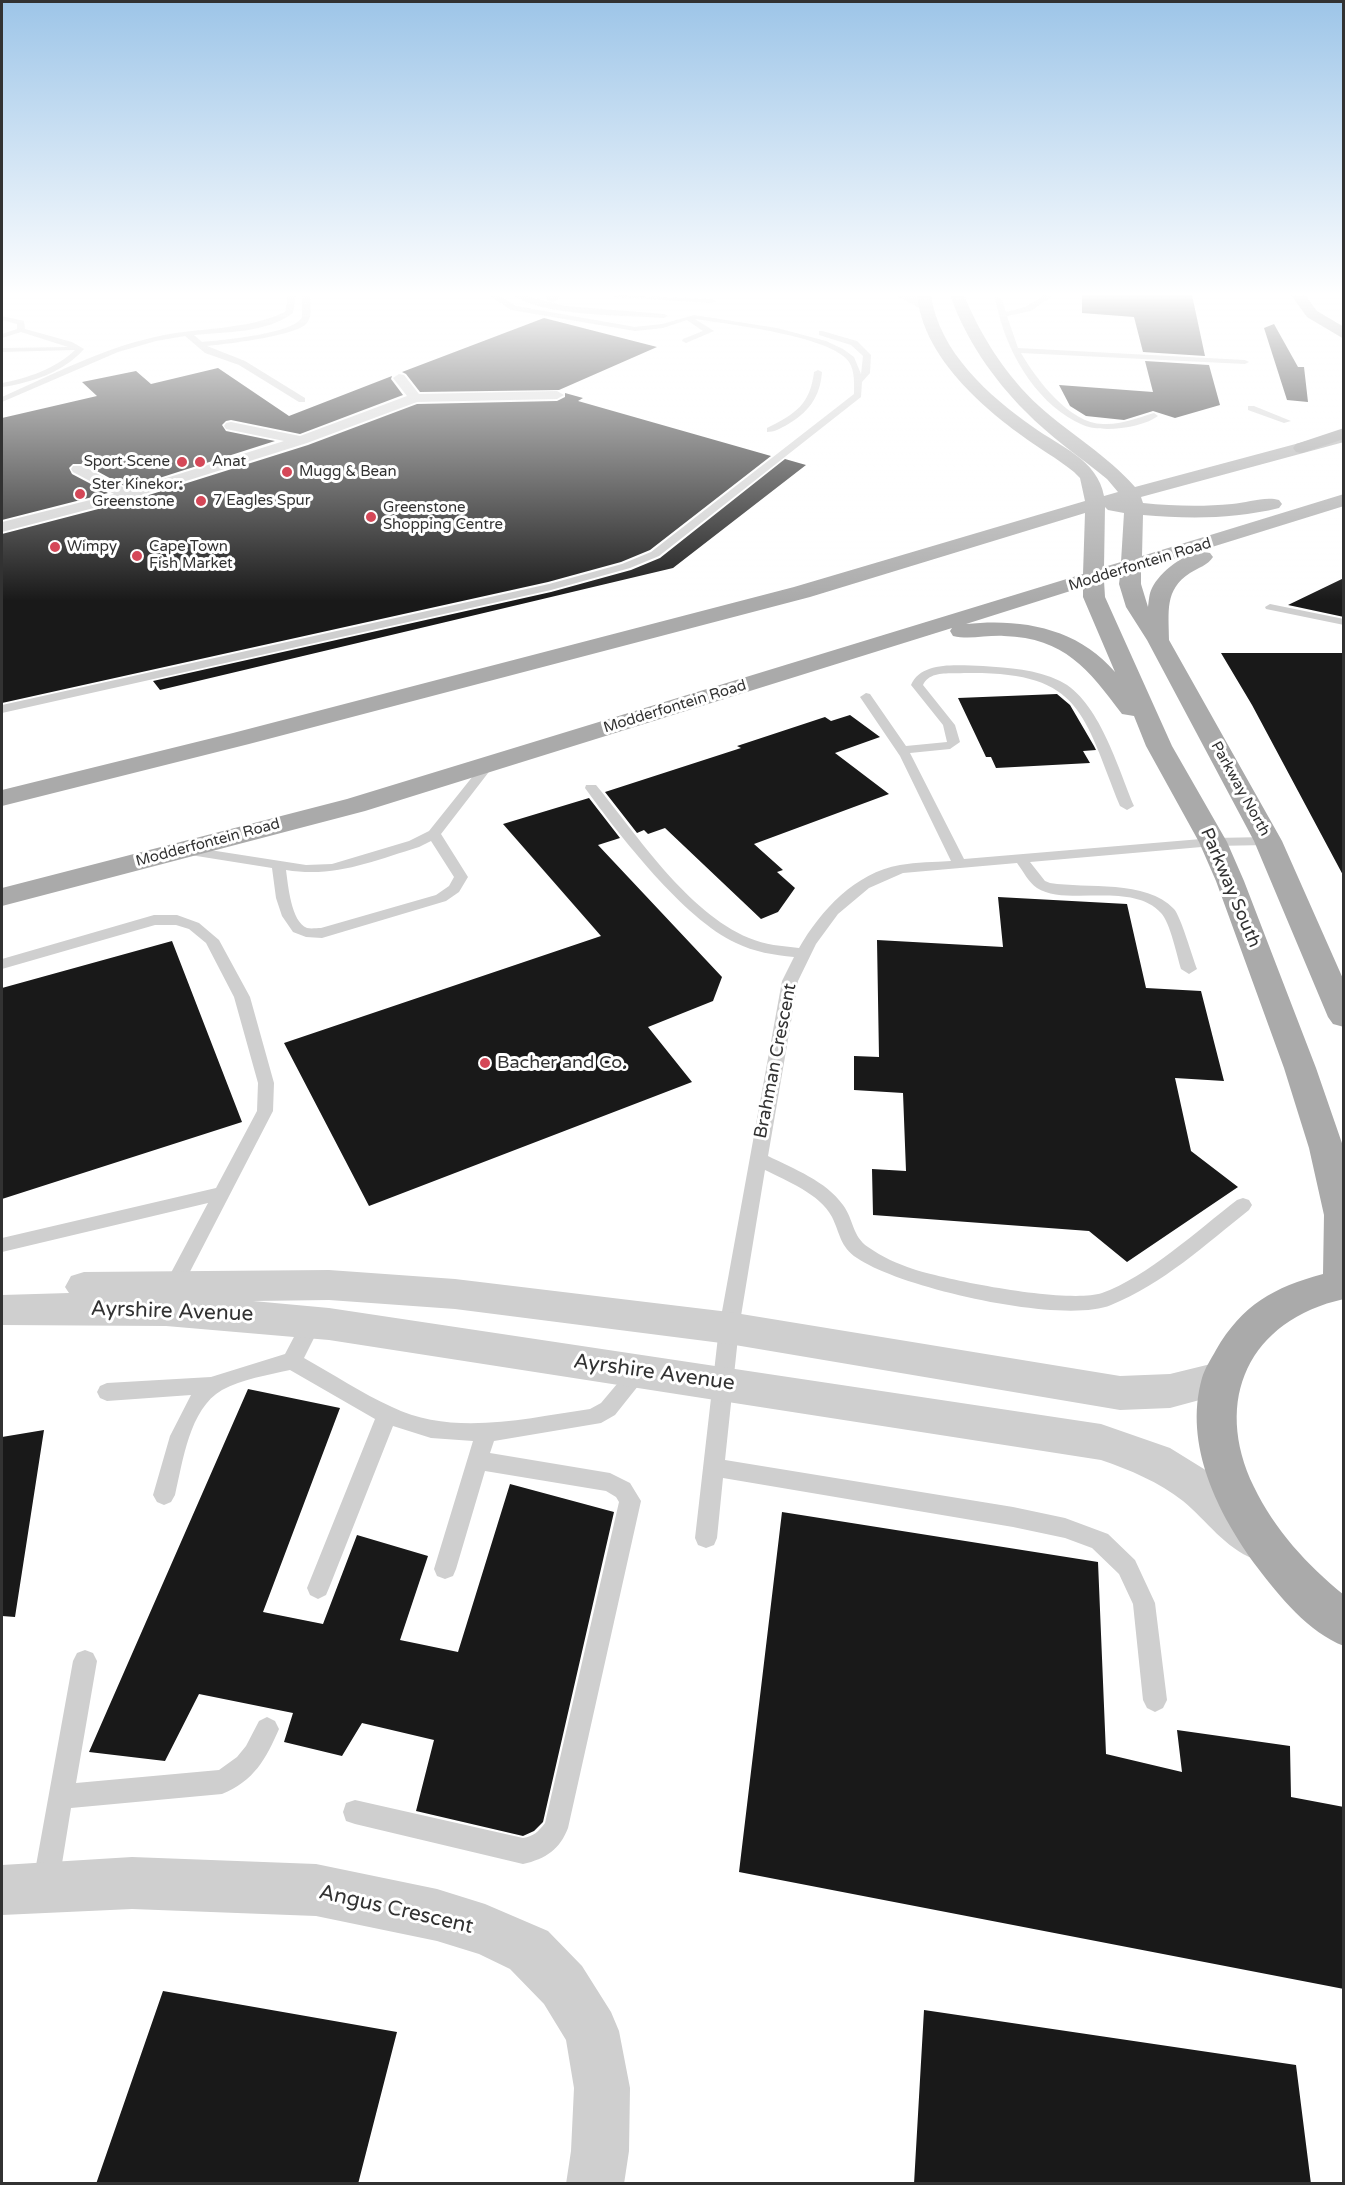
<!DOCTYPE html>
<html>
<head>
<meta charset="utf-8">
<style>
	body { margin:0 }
	#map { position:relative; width:1345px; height:2185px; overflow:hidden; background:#fff; font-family:"Varela Round",sans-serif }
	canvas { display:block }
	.frame { position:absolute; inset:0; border:3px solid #323232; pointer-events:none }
</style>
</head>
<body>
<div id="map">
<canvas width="1345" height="2185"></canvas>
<div class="frame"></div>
</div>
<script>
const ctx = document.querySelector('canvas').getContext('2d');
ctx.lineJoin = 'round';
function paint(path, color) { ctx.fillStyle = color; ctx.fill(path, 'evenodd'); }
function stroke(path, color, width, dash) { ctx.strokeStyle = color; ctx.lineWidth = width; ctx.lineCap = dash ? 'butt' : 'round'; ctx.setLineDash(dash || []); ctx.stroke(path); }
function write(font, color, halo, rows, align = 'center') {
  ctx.font = font + ' "Varela Round",sans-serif'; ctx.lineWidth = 6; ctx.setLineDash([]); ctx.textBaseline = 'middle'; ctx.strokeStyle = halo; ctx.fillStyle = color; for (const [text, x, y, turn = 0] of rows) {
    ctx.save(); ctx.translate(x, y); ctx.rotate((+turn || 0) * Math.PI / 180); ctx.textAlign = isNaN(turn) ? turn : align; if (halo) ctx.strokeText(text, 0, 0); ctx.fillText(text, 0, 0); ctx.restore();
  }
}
const building = new Path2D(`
	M1082,295H1192L1205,356L1143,352L1134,317L1082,313Z
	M544,318L657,347L559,390L420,392L406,374L402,372Z
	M1274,324L1298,367H1304L1308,402L1287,400L1264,328Z
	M1145,361L1209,365L1220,405L1175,418L1153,411L1124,420L1086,416L1070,406L1059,385L1153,392Z
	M218,368L289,416L392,376L391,379L403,395L300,434L231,420L226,421L222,425L226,431L275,441L128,488L84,464H73L69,468L72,474L108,493L2,520V418L97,396L82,382L136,371L151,384Z
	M565,393L583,398L578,401L771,456L650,550L621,562L548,582L2,703V534L133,500L308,445L417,404L557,401L565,397Z
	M785,459L806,465L673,568L160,690L153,681L551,592L631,570L660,558Z
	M1344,578V617L1288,605Z
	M1221,653H1344V877L1252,705Z
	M1057,694L1070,705L1094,746L1096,750L1083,751L1090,763L996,768L991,757H986L958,698Z
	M850,715L880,737L835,753L889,794L754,844L783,870L777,872L795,888L778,912L761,919L665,828L648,834L644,830L637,833L605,792L741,748L737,746L825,717L831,721Z
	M589,798L620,838L598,845L722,977L713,1001L648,1027L692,1082L369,1206L284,1043L601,936L503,824Z
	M998,897L1127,904L1146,988L1201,991L1224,1081L1175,1078L1191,1151L1238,1187L1127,1262L1089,1231L873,1215L872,1169L906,1171L903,1093L854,1090V1056L879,1057L877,940L1003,947Z
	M172,941L242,1122L2,1199V988Z
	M248,1389L340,1408L263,1612L323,1624L357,1535L428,1556L400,1640L458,1652L510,1484L614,1512L543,1822L534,1831L523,1836L416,1811L434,1740L362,1723L342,1756L284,1742L293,1713L199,1694L165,1761L89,1752Z
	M44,1430L15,1617L2,1616V1437Z
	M782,1512L1098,1562L1106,1754L1182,1772L1177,1730L1290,1746L1291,1797L1344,1807V1989L739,1872Z
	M163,1991L397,2032L358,2184H96Z
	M924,2010L1296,2065L1311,2184H914Z`);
const service = new Path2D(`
	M288,295H296L293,313C267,333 225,332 194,335L202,342C222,340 294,334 302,317V295H310C310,304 313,315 307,323C297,336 226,344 207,346L245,361L305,398V402H299L239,365L205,353L185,336L156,341L118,352L2,402V397C52,375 101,349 155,337C198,327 245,331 285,312Z
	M489,295H498L516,306L635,327L662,324L694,315L777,328L826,341L843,349L854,357L861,374L863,356L851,345L819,335V331H822L857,341L871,355L870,373L862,382L861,397L659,556L630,568L551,590L2,713V705L549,584L622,564L651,552L854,394C854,384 855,371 849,362C832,336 727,324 695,319L714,331L686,343L682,341L683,339L703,331L687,320L663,328L635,331L511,310Z
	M513,295H523L566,306L664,314L668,316L664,318C626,315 543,317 513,295Z
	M612,295L712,299L716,301L712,303L616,297Z
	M1044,295L1051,297L1031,311L1007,316L1018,348L1245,360L1249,362L1245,364L1021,353C1036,379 1070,424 1103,424C1121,425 1137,418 1154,413L1158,416C1142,428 1102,433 1083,425C1040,407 1010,358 999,315C998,309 995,303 995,297H1001L1006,312L1025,307Z
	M2,316L24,321L25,329L72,342L84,349C64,372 31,383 2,387V383C28,378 55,369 75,350L2,352V348L68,347L21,332L2,338V334L17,329V324L2,320Z
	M818,370L822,372C820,398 808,413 785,426C779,429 774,432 767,432V428C795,414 810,405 814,372Z
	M1248,406H1254L1291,421L1284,423L1248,410Z
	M1270,604L1344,619V625L1266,609L1265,607Z
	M983,666C1009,668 1036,669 1060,681C1099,700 1118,768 1134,806L1127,810L1120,806C1082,711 1081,671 964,673C950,674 930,670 923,685L955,725L960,742L950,749L910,753L964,859L1213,838L1268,837L1275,841L1268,845L1213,846L1030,862L1045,881L1050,883C1087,889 1146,879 1174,909C1181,917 1192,956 1197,969L1189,974L1181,969C1177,956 1170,922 1161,913C1132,881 1066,907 1037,888C1029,883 1023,871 1017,863L903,873L869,888L838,914L816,944L798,981L768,1156C794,1169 826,1181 843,1205C854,1220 852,1236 868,1247C882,1257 898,1264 913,1269C950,1281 1068,1304 1102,1293C1147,1277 1198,1230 1237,1200L1243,1198L1249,1200L1252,1205L1249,1210C1206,1244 1163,1284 1111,1305C1063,1325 900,1288 857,1258C840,1247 840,1233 832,1217C820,1194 787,1181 765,1170L739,1328L725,1460L1013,1507L1065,1518L1108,1534L1135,1560L1155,1603L1167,1700L1163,1708L1155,1712L1147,1708L1143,1700L1133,1604L1119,1574L1092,1548L1065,1538L1013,1527L723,1478L717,1538L714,1545L706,1548L698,1545L695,1538L719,1328L782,981L794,957C774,955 754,952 736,943C684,919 619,835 585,788L586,785H596C638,836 687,912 749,938C765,945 782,946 799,948C821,910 855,873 900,865C917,862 934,862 951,861L900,756L860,697L866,693L870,694L906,746L947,742L943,725L911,685C922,660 960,666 983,666Z
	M489,760L495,764L441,834L468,877L459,892L446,901L322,938L306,937L293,932L282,916L276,898L272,868L184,854L177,850L184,846L306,865L332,864L409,841L429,831L485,761ZM431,841L454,877L449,886L436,895L321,928C317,928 311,929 307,928C291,922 288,884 286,870C335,878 373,861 419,847Z
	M154,915H177L199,923L219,940L250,997L274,1083L273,1111L180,1291L173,1294L166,1291L164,1286L208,1203L2,1252V1238L216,1188L257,1111L258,1083L234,997L206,943L189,929L176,925H155L2,969V959Z
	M312,1314L319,1316L322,1322L304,1358C333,1374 361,1393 392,1407C454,1437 526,1418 590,1409L601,1403L633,1365L640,1363L647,1365L650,1371L615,1415L601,1423L494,1441L490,1453L610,1473L630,1483L641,1501L568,1828C560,1849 546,1859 523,1864L355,1824L346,1821L343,1812L346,1803L355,1800L523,1838C534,1836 538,1832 545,1823L619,1502L616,1497L606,1491L485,1471L456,1569L453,1576L445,1579L437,1576L434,1569L473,1441L431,1438L393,1426L329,1588L326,1595L318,1599L310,1595L307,1588L375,1419L290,1370C268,1375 242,1379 222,1390C189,1409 183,1462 175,1495L171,1502L164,1505L157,1502L153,1495L170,1436L191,1395L107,1401L100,1398L97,1392L100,1386L107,1383L211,1377L285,1354L305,1316Z
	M85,1650L93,1653L97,1661L76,1783L219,1770L237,1757L246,1746L259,1721L267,1717L275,1721L279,1729C266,1759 254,1781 222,1794L71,1808L59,1882L55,1891L46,1895L37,1891L33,1882L73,1661L77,1653Z`);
const pedestrian = new Path2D(`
	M399,374L404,375L419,394L557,391L564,395L557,399L417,402L307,443L132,498L2,532V522L114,494L73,472L71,469L73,466H83L128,490L284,441L226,429L224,426L226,423L231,422L300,436L407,396L393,378Z`);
const minor = new Path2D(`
	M329,1270L455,1279L729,1312L1120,1376L1170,1374L1219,1362L1233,1367L1239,1379L1233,1391L1170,1408L1120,1410L729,1344L455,1309L329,1300L253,1301L329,1308L1101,1424L1170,1448L1212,1474L1269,1525L1276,1539L1269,1553L1254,1559C1225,1548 1207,1521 1183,1501C1159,1482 1130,1470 1101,1460L329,1340L166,1326L2,1325V1295L69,1293L65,1287L71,1276L84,1272Z
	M132,1857L316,1864L437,1889L485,1904L548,1931L582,1966L611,2012L619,2031L630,2088L629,2151L624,2184H566L571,2151L574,2088L566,2040L544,2004L510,1969L479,1954L437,1941L316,1916L132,1909L2,1915V1865Z`);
const tertiary = new Path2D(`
	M544,295H558L560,298L553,302L548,301Z
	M895,295H914L933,306L931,309H921Z`);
const primary = new Path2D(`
	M917,295H931C939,352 989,396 1033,427C1059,446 1098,460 1104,496L1118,492L1107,479C1080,457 1049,436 1025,411C993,379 965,338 950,295H964C980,335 1007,377 1039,406C1070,434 1107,455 1135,487L1333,434H1344V442L1141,497L1143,503C1172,506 1202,507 1232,504C1247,503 1265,496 1279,500L1282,504L1279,508C1234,519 1189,519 1143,515L1142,556L1344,494V506L1141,569V584L1148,607C1149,600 1149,594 1152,588C1161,570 1190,548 1210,553L1213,557C1208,565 1198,568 1190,573C1164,590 1169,612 1169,640L1282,841L1344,981V1027L1333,1024L1328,1017L1254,841L1147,640L1126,607L1119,584L1120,576L1104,581L1105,597L1172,746L1227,842L1244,881L1316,1068L1344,1149V1299C1249,1320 1212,1400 1254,1487C1274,1529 1308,1566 1344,1595V1646C1308,1632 1280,1597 1257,1567C1218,1514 1183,1445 1202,1378C1205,1368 1211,1359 1216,1350C1242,1305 1274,1287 1323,1274L1324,1215L1309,1148L1284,1068L1216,881L1199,842L1146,746L1134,716L1122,714C1088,669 1065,638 1004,636C987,635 969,640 953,636L950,631L952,628L365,811L2,906V888L347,799L1083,574L1085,513L810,597L249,744L2,806V790L233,733L794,587L1085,501L1080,478L1074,472C1057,458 1038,448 1021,435C976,402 923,354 917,295ZM1105,507L1108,510L1124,513L1121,562L1104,567ZM1083,587V597L1115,672C1078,628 1021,618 966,624Z`);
const motorway = new Path2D(`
	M1291,295H1305L1317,311L1344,327V339L1307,317Z
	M1344,428V439L1302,453L1296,452L1293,448L1296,444Z`);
const markers = [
	[182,462,6,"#d54858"],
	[200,462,6,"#d54858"],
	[287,472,6,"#d54858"],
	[80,494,6,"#d54858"],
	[201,501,6,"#d54858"],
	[371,517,6,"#d54858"],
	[55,547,6,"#d54858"],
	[137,556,6,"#d54858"],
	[485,1063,6,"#d54858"]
];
const farPoinames = [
	["Sport Scene",170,462,"right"],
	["Anat",212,462],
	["Mugg & Bean",299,472],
	["Ster Kinekor:",92,485],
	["Greenstone",92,502],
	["7 Eagles Spur",213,501],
	["Greenstone",383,508],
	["Shopping Centre",383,525],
	["Wimpy",67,547],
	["Cape Town",149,547],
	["Fish Market",149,564]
];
const farStreetnames = [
	["Modderfontein Road",1140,565,-17],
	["Modderfontein Road",675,707,-17],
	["Parkway North",1240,789,61],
	["Modderfontein Road",208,843,-15]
];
const streetNames = [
	["Parkway South",1230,888,67],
	["Brahman Crescent",776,1061,-79]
];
const poiNames = [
	["Bacher and Co.",497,1063]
];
const nearStreetnames = [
	["Ayrshire Avenue",172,1312,2],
	["Ayrshire Avenue",654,1373,8],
	["Angus Crescent",396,1910,13]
];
paint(building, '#191919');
paint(service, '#cfcfcf');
paint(pedestrian, '#cfcfcf');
paint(minor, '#cfcfcf');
paint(tertiary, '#cfcfcf');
paint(primary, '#aaa');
paint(motorway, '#999');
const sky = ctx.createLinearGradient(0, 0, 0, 601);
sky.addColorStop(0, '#9dc5e8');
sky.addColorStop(0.49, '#fff');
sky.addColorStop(1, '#ffffff00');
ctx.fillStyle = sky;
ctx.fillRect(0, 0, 1345, 601);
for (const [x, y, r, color] of markers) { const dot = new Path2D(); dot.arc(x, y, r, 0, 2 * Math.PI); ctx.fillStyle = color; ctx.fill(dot); stroke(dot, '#fff', 2); }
write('15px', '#323232', '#fff', farPoinames, 'left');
write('15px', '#323232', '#fff', farStreetnames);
write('18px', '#323232', '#fff', streetNames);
write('18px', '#323232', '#fff', poiNames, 'left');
write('21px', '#323232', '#fff', nearStreetnames);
</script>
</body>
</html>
